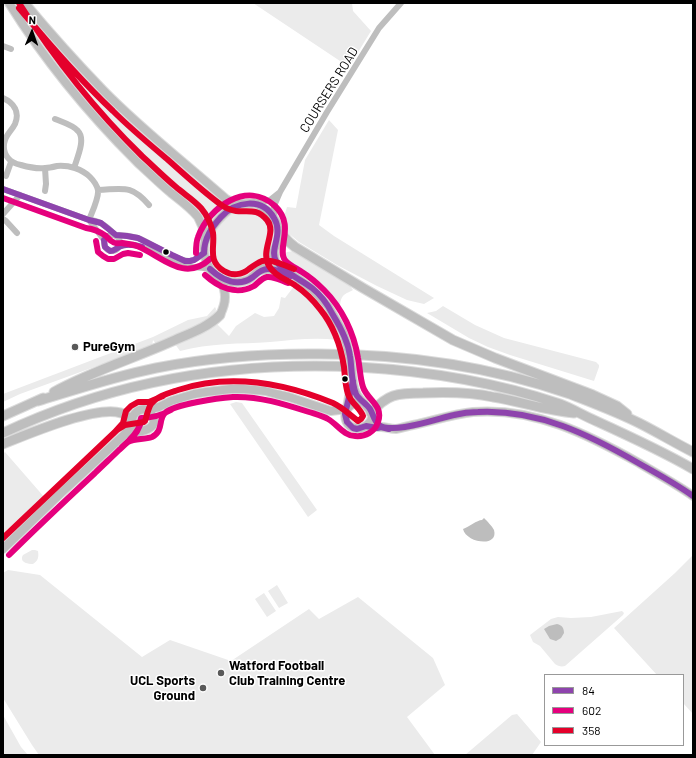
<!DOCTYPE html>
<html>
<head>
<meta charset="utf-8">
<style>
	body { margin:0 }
	#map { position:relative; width:696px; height:758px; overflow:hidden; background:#fff; font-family:Barlow,sans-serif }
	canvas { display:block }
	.frame { position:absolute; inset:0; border:4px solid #000; pointer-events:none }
	.legend { position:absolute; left:544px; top:674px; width:140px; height:72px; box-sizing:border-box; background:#fff; border:1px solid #999; margin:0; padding:5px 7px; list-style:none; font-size:12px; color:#000 }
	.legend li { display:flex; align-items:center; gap:8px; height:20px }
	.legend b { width:20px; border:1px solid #999 }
	.north { position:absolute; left:12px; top:12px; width:40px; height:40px; -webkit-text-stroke:3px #fff; paint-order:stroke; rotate:2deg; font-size:11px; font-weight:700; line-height:16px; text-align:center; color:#000 }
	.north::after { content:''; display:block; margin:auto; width:14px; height:18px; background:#000; clip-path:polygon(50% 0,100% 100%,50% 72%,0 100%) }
</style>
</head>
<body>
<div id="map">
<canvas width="696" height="758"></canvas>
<div class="frame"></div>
<ul class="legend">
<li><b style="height:5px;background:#8e44ad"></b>84</li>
<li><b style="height:5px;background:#e5007d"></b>602</li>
<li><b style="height:5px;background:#e4002b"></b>358</li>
</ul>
<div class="north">N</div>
</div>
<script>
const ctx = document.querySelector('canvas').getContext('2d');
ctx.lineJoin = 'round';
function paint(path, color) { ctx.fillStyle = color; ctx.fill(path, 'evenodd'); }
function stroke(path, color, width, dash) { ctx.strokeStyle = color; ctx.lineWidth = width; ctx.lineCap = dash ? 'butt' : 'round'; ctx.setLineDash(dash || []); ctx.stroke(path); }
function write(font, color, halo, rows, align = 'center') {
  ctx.font = font + ' Barlow,sans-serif'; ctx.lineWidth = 3; ctx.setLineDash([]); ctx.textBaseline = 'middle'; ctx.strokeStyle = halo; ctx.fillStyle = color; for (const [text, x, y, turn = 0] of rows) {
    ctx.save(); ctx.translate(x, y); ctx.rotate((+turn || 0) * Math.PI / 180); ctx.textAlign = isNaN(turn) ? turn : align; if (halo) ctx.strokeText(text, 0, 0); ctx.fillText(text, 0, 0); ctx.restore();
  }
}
const green = new Path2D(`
	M12,3H23L79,68L229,204L218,214L208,229L205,222C169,188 132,154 98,117C66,82 39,42 12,3Z
	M253,3H352L353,11L371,31L349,67Z
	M329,120L338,130L319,225L334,236L434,298L424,304L407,300L377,286L337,265L299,242L287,232L283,220L287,207L296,208L305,160Z
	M239,207C244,207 250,206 255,207C260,208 264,212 267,215C271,220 275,225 275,231C276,249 251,284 231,278C213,273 202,256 211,238C213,234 216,229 219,225C221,223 222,220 225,218C229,214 235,211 239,207Z
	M294,251L319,265L350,286L353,290C343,295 341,295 340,307L338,308C334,304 332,299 328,295C320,287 310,278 301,272C294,268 287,267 283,259L284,255L287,252Z
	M295,285C312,297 332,319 338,340C315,337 292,340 270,342C240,344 209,343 180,351L175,344L216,323L229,336L236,326L255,313L264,317L274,316L279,308L281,297L285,298Z
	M443,306L475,325L504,338L596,362L599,365V367L594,381L510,355L488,347L469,338L427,313L436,311Z
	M215,307L216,309L215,316L194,327L157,345L153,340L152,346L20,394L3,402V394L153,337L188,320L207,316Z
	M236,402L242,403L317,510L308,517L230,404Z
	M5,452L45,498L3,533V454Z
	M32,550H35L38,551C39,557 38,561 33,564C28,564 21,563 22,557L23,555Z
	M693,555V714L683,703V675H657L614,628L675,573Z
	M8,570L40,575L142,657L170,640L231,661L309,609L319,619L358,597L433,658L445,685L407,717L435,755H39L32,745L3,698V573Z
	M277,585L288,603L279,608L268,591Z
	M264,593L276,611L267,617L255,599Z
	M622,611L624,613L623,615L565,666C561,667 558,666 555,664L540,646L533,642L530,635L551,619L558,617L571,618L591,617Z
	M517,714L541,742L532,755H465L512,715Z
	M3,715L21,747L28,755H3Z`);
const water = new Path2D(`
	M484,518C487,521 492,526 494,530C499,548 466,543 463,529C469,527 477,520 482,520Z
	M557,624C562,625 564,628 564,633L561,638L556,641L550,639L544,629L549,626Z`);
const minor = new Path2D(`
	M3,46L11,49
	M3,98C14,103 20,112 15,124C12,130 7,134 5,140C3,146 4,153 8,158C11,162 16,164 21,165C28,167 37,169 45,168C49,168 53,167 57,166C69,165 82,169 90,177C94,181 97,186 98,190C99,198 92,212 89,220
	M55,119C62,122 73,125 78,131C86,139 77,158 74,168
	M45,168L46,184L45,191
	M6,176L11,162
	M3,189L89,220C100,220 108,227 115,235
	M98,190C123,189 131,184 149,205
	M255,203L270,200L280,192
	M3,214L20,195
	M274,217V206L280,192L327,112L379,28L401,3
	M3,219L6,221L17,233
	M89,220L104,240
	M104 243a8 8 0 1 1 16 0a8 8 0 1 1-16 0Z
	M116,235C124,235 131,236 138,238C152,243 177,262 190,261C196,260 200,257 204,253
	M119,246C125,245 130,244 135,245C148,247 165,260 179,264C189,268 200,267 210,269`);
const major = new Path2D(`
	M9,3C45,61 89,114 137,162C148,172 159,183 171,193C180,200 191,208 198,217L203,228L205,240
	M25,3C50,33 76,62 103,90C141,129 185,163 226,199L234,203L241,204
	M255,203C275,212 285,229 274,250C272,254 268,258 265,263C260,269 255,276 248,280C232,286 213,279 207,263C204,256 203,249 205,242C209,228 226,209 239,204C244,203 250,204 255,203Z
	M274,251L275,260L278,265L300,280L313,290L328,306L343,332L347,345
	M259,271C270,268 276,270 286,275
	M220,315C227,301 226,293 221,279
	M352,374C353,381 353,388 357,395C362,404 381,414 367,425C363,428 359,429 355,428C338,424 345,398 364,403
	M347,408L350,391L353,383
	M146,410L159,407L171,401L194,394L206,392L231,389H244L265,391L276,394L289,397L331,411L347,409
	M366,426C371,427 376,427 381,427C386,427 390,429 396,429C402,428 408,426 413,425C433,421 453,414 473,412C534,407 587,434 639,463C657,474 676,484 693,496
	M125,434C134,432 161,432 152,415C143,398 119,423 140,431
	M3,549L61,493L125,434L132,422`);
const highway = new Path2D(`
	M278,230L289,242L295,247L363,288L453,340L495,358L593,395L617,406L627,414
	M54,392C92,371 135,358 175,340C191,333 208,327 220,315
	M38,401C77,389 116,376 156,368C206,358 258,354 309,354C398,353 486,365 570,394C593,403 617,412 639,423C657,432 675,443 693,452
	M371,413C377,406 384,399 393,396C402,393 413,393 423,393C446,392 470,392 493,397C520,401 546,411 574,413
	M3,416L43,398
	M3,433C115,380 234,361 358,367C427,371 495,382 560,404C571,408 584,416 596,421C629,436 662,451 693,469
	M3,444C28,434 96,405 121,413C125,414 128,417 132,419`);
const majorBridge = new Path2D(`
	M347,345L351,362L352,374`);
const bus1 = new Path2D(`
	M3,189L89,220L101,223L116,235L127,236L138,238L172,255L185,261H190L194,260L204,253
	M104,240L105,247L110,251C114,251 115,249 119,247C126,243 135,245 142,247
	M204,253C204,238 212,227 221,217C236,201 262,197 274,218C284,234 269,249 276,261C282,271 303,281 312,288C321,295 328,305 333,315C341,328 348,341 350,356C352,368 351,382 356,394C359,400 366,403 370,409C373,414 374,420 378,424C390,436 439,418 454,415C462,413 470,412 478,412C538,409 590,435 640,464C658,474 676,484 693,496
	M210,269C222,280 238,288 253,277C258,273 260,270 267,269C275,268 283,273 291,276
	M353,381L345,414L347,422L353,428L357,429L366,426L377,428L381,427L389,429`);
const bus2 = new Path2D(`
	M3,198L86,228C94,229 99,231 106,236C108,238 110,241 113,242C115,244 119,243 122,243C127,244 132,244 137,246C162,256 184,283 210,259
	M96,241L98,252L103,256L108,259H114L123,254L128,253L140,255
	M205,275C218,287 236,296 254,286C258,283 262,278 267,277C274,276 282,281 288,283
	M122,447C129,441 137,434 140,425C140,422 140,420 141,418C152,418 162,415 171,410
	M9,555C37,527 66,500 95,473C103,465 111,458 119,450C122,448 125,444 128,442C135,438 144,440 152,437C164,431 158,419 165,413C175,404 219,398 233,397C259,396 284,404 309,412C315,414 323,416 328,419C337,424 344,436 355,436C365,437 375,432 378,422C384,405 367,400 363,387C360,378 360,368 358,358C354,333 342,308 324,290C317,283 310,277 302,272C296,268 289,265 285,260C276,249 296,226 275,206C247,180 209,207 198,237C196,242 196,247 196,253`);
const bus3 = new Path2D(`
	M19,3C54,58 95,110 142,156C153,166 164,177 176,187C184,194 194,200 201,208C207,215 211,224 213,233C215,247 207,261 224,271C232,276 242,275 249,269C253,266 257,263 262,261C272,259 284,265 294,269
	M113,434L123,423L126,411L131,406L138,402H149L163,396
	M3,538L117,430L125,425L144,422L145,421C147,415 148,409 151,404C157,396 169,393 178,390C229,373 284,383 333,403C342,407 350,415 358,421L361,419L363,416C360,408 351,403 348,394C345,385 345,376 344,367C341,347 333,325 320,309C313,300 305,292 296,286C286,279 273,275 268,264C261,249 277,232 267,220C257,208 249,212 236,211C230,210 225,208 220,204C201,190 184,174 167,159C148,143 130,128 113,111C79,79 49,44 19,8`);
const markers = [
	[166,252,3.5,"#000"],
	[75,347,4,"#595959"],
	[345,379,3.5,"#000"],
	[221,673,4,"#595959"],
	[203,688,4,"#595959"]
];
const streetNames = [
	["COURSERS ROAD",329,90,-58]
];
const poiNames = [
	["PureGym",83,347],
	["Watford Football",229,666],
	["Club Training Centre",229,681],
	["UCL Sports",195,681,"right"],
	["Ground",195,696,"right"]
];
paint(green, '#ebebeb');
paint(water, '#bdbdbd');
stroke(major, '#dbdbdb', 10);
stroke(highway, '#dbdbdb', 11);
stroke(minor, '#bebebe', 6);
stroke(major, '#bebebe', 8);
stroke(highway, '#bebebe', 9);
stroke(majorBridge, '#dbdbdb', 10, []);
stroke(majorBridge, '#bebebe', 8);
stroke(bus1, '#8e44ad', 6);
stroke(bus2, '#e5007d', 6);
stroke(bus3, '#e4002b', 6);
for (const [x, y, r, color] of markers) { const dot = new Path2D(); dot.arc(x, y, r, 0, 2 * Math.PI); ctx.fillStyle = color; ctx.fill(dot); stroke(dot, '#fff', 1.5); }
write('13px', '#000', '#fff', streetNames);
write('bold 13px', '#000', '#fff', poiNames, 'left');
</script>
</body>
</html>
